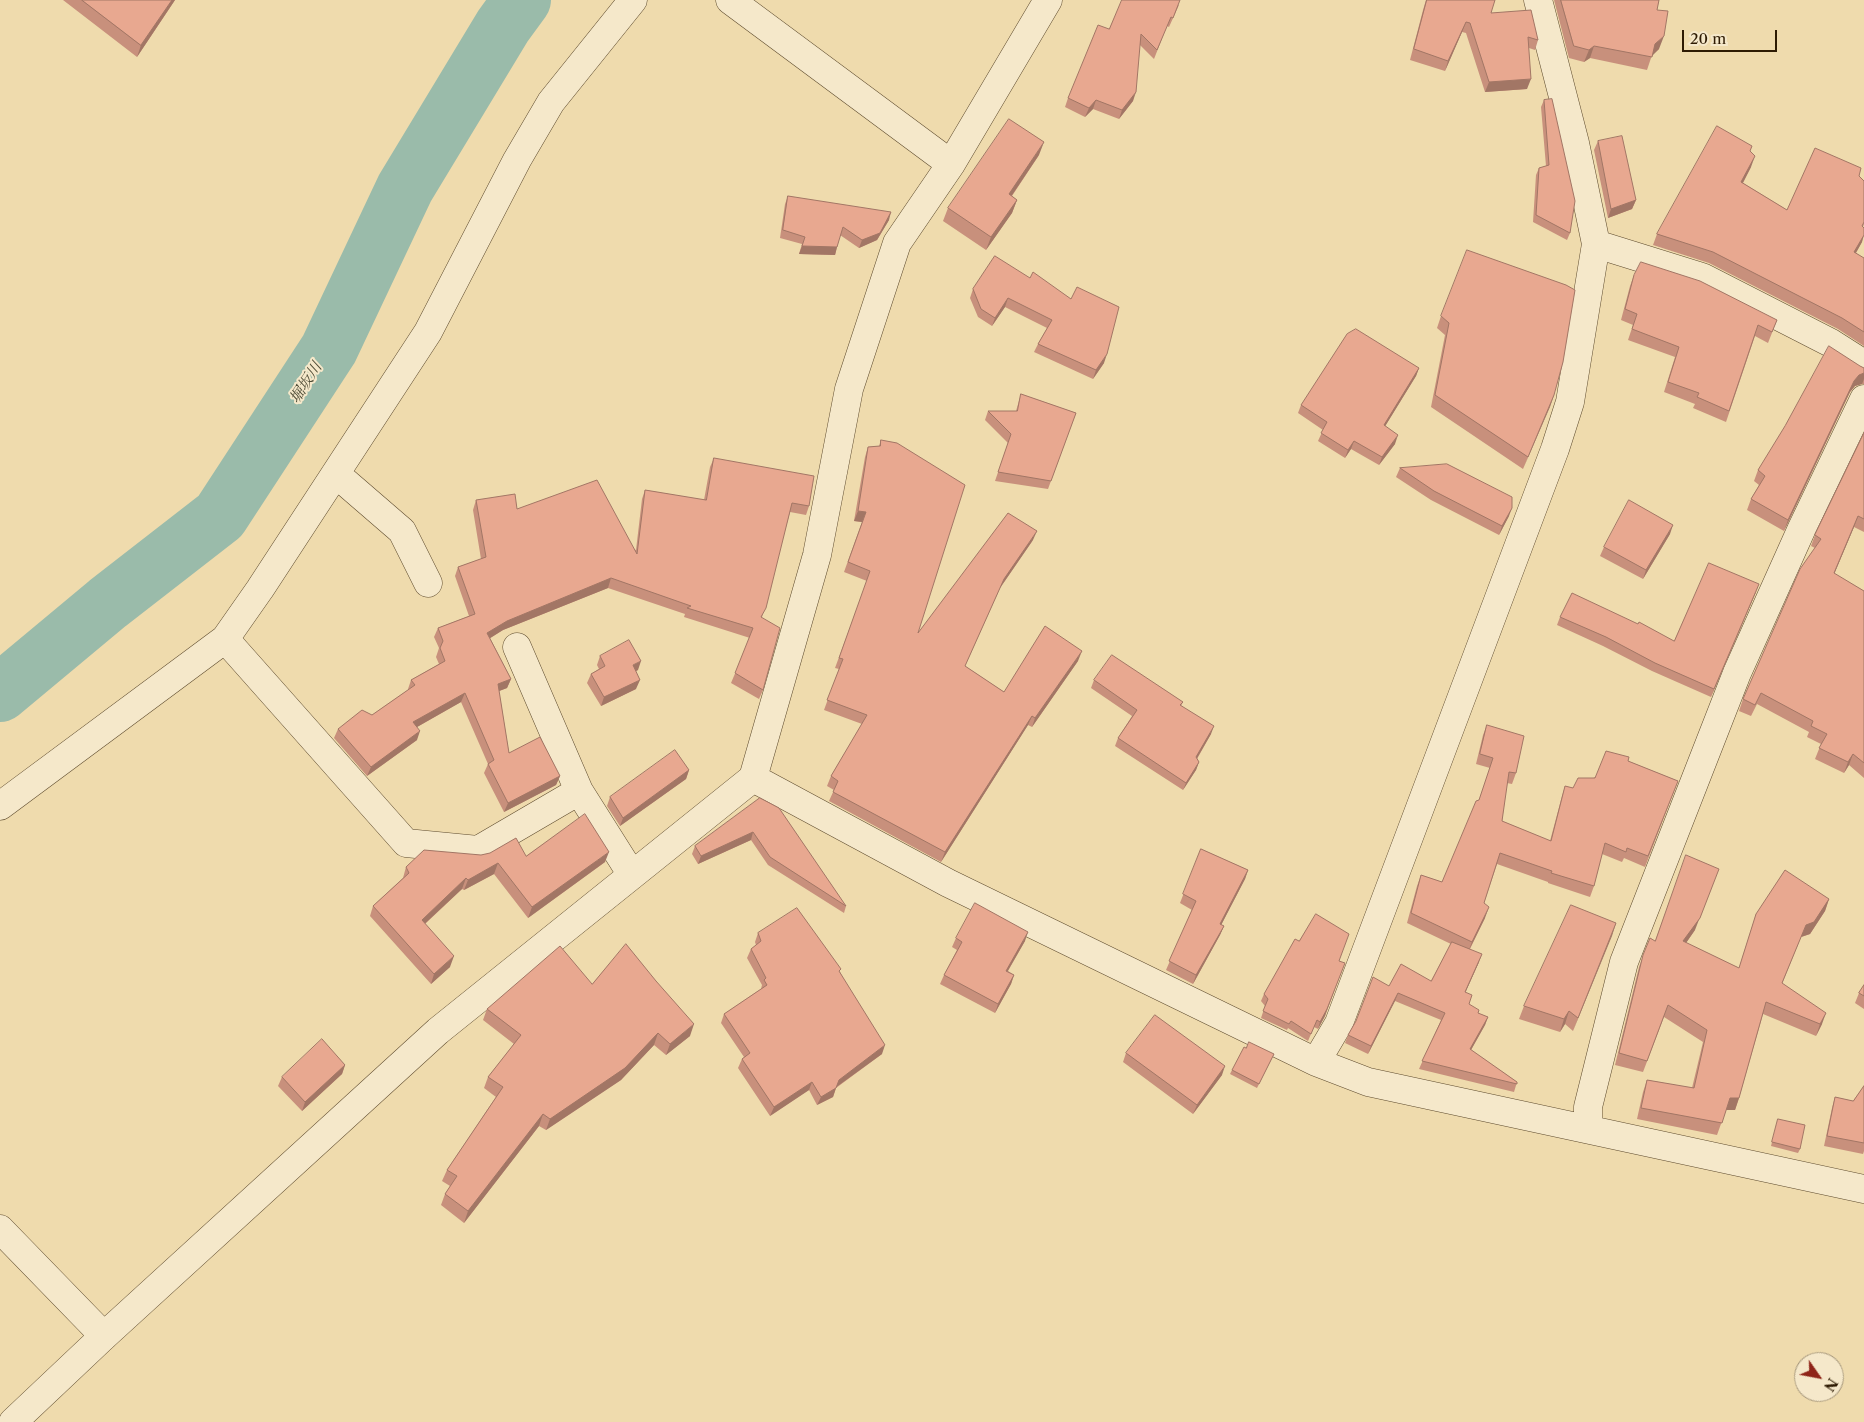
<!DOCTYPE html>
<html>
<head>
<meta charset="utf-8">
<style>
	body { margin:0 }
	#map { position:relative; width:1864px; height:1422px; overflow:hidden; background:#efdbad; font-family:"Libre Caslon Text",serif }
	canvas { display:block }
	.north { position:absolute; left:1794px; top:1352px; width:50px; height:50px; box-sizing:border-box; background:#f5e8ca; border:1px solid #a5967a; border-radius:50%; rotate:123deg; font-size:14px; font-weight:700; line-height:20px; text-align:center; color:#2e1b03 }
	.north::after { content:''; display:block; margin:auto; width:18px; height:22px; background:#8f2418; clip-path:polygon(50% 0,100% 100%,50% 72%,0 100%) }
	.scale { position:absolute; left:1682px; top:30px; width:95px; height:22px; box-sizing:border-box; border:2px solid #2e1b03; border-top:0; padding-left:6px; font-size:15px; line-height:18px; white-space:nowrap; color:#2e1b03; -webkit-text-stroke:4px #f5e8ca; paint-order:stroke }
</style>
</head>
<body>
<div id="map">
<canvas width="1864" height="1422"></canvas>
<div class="north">N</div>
<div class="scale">20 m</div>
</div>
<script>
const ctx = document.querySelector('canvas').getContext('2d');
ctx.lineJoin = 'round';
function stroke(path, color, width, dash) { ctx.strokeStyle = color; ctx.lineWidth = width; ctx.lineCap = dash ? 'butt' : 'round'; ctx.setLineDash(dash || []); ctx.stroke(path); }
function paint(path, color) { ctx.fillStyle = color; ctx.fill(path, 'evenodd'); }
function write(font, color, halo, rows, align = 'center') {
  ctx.font = font + ' "Libre Caslon Text","Noto Serif JP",serif'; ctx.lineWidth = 4; ctx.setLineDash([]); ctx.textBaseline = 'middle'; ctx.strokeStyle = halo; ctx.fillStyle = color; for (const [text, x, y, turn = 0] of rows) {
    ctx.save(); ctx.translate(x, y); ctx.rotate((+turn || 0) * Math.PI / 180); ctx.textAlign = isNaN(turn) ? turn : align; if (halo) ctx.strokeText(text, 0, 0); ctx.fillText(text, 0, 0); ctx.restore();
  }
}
const river = new Path2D(`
	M0,693L108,603L220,516L329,349L405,188L503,26L522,0`);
const minor = new Path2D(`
	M730,0L951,164
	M1596,244L1702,277L1831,343L1864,364
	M336,474L402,531L428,583
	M225,639L406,843L478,850L579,791L632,875
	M517,647L579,791
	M753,778L948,883L1316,1062L1368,1082L1864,1189
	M0,806L225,639L260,589L428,332L517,160L551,102L633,0
	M1316,1062L1339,1023L1555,449L1570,402L1596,244L1575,143L1538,0
	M1588,1129V1107L1624,962L1737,673L1802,528L1864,399
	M0,1229L104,1336
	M13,1422L104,1336L438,1031L753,778L817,555L849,389L897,243L951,164L1048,0`);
const wall = new Path2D(`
	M63,0H175L137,57Z
	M1426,0L1491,13L1538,40L1535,50L1529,48L1527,89L1485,92L1466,33L1462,32L1445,71L1410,60L1423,10Z
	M1554,0H1659L1657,10L1659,49L1652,55L1647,70L1590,58L1584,62L1569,58Z
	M1179,5L1169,27L1167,26L1154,59L1140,45L1133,101L1119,119L1093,109L1085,117L1065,107L1068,98L1109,29Z
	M1544,100L1570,233L1567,240L1533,222L1536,175L1539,168L1546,166L1541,107Z
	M1598,141L1636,200L1632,209L1608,218L1594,150Z
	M1750,152L1751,167L1743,183L1787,210L1859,176L1864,181V224L1863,227L1862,242L1856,253L1864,259V346L1838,329L1709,263L1653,245L1657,234Z
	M1039,155L1012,196L1017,200L1012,213L986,250L943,221L948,208Z
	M788,196L889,220L877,240L859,248L840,235L835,255L799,254L802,244L780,238L785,204Z
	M995,256L1104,363L1093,379L1034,352L1038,344L1047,328L1005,307L992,326L978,317L970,298L973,289Z
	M1634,275L1777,320L1768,343L1755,336L1726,422L1693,408L1695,404L1664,392L1675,357L1628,340L1633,325L1621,320L1630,286Z
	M1441,316L1554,395L1523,469L1431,407L1445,335L1437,328Z
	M1860,366L1864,368V384H1862L1855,386L1850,392L1784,531L1747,510L1751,499L1759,485L1754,481L1758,470Z
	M1419,368L1416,376L1385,426L1395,444L1379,465L1351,449L1345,458L1318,441L1323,430L1298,413L1301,405Z
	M1021,394L1076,413L1048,489L995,481L1008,443L985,420L988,411H1016Z
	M1864,433V532L1854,527L1834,574L1864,591V778L1849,765L1844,773L1815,759L1821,744L1807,737L1809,732L1757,704L1751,716L1739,711L1743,699L1815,548L1811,546L1815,535Z
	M881,440L918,633L1033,540L1000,588L965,666L1004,692L1078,661L1032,727L1028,725L941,862L829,801L834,790L827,786L831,776L862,724L824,710L839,669L835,668L867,581L844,572L862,522L854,521L865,457L868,447L879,446Z
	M714,458L809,506L806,515L790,512L762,617L763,690L759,699L731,683L750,638L684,617L685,614L608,588L503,630L490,638L511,679L507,688L499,691L509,753L560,776L556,785L504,812L484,773L488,764L461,702L417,727V740L367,776L334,738L338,729L372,715L408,690V689L411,680L439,664L436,657L439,648L434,637L438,628L469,616L455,576L458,567L481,559L473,510L476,500L517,509L636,550L642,499L645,490L704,500L710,467Z
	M1400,468L1509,516L1499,535L1431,500L1396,477Z
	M1670,534L1643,579L1600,556L1604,547Z
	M1756,592L1711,697L1652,671L1603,646L1557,625L1560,617L1638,624L1674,641Z
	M600,656L638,670L636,671V689L601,706L587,683L591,674L599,669L597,665Z
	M1094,680L1183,702L1181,706L1211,734L1197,759L1199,762L1196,770L1183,790L1115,746L1118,738L1132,716L1091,688Z
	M1487,725L1516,773L1512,784L1507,783L1502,821L1550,841L1562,796L1565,786L1573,788L1628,761L1678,781L1645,867L1624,858L1622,862L1602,854L1594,886L1590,897L1548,883V882L1497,864L1484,903L1485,918L1470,949L1479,962L1465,993L1469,1004L1478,1013L1488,1017L1485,1025L1471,1050L1517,1082L1514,1092L1419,1069L1441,1020L1395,1001L1368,1054L1345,1043L1348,1035L1356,1021L1389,986L1431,981L1451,944L1407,923L1417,886L1421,875L1442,882L1479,800L1490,768L1476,764L1483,735Z
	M689,770L686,779L620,826L607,806L610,797Z
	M760,798L846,906L844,913L768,865L751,840L698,864L692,854L695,846Z
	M1201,849L1248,870L1245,879L1221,925L1224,926L1220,935L1193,984L1166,970L1192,910L1180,903Z
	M481,855L526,856L605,862L528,918L494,874L464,890L462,889L425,924L450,967L431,984L370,916L373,906L403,878L406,867Z
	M1829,899L1825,911L1810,934L1801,937L1782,984L1822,1024L1816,1036L1763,1014L1739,1098L1735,1110H1726L1717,1135L1637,1119L1643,1092L1647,1080L1692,1088L1703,1042L1664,1017L1643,1072L1615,1065L1639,967L1650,938L1655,941L1695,930L1686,943L1739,968L1756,914Z
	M1616,923L1573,1031L1565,1024L1560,1032L1519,1019L1524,1006Z
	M758,933L840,972L882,1054L836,1088L833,1097L817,1105L809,1090L770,1116L738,1068L742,1059L744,1057L721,1023L724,1014L761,989L762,985L747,958L751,949L756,945L755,942Z
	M956,938L1025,941L1008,971L1014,975L1011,984L995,1013L940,984L944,975L957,950L952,947Z
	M1340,961L1325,1016L1318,1029L1314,1027L1308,1041L1288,1028L1287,1030L1261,1018L1265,1006L1261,1001L1264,994Z
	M592,984L690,1036L666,1055L654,1045L621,1080L546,1130L539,1126L464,1223L441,1205L445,1194L450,1186L442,1181L447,1170L496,1097L484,1088L488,1077L514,1044L483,1020L487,1009Z
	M1864,985V1009L1855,1003L1859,993Z
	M1126,1053L1222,1075L1193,1114L1123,1062Z
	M1274,1054L1257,1088L1230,1074L1232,1070Z
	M345,1065L342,1074L302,1111L278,1086L282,1077Z
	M1864,1086V1151L1863,1154L1824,1146L1832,1108L1835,1097L1853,1101Z
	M1778,1119L1800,1149L1798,1153L1771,1146Z`);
const shadedWall = new Path2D(`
	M172,0H175L137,57L141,45Z
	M1466,22L1462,32L1445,71L1448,61Z
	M1664,36L1659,49L1651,57L1655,44Z
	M1594,46L1590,58L1584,62L1589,50Z
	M1531,79L1527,89L1485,92L1489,82Z
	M1136,92L1133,101L1119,119L1122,110Z
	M1096,100L1093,109L1085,117L1089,108Z
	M1044,142L1039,155L1004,207L1009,194Z
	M1755,156L1751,167L1737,194L1741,182Z
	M1017,200L1012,213L986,250L991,237Z
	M1636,200L1632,209L1608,218L1611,209Z
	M891,212L889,220L877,240L859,248L862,240Z
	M1864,235L1862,242L1850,263L1854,252Z
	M802,246L837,247L835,255L799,254Z
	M1008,298L1005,307L992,326L995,318Z
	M1107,354L1104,363L1093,379L1096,370Z
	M1419,368L1416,376L1381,433L1384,425Z
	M1864,373V379L1862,384L1855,386L1850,392L1784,531L1788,520L1854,381L1859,375Z
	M1554,395L1550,407L1523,469L1528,457Z
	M1398,435L1395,444L1379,465L1382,457Z
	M1354,441L1351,449L1345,458L1348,450Z
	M1512,508L1509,516L1499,535L1502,526Z
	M858,511L866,512L862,522L854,521Z
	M1858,516L1854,527L1830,584L1834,573Z
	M1673,525L1670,534L1643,579L1646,570Z
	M1037,531L1033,540L1000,588L961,675L965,666L1004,579Z
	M611,578L608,588L503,630L484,642L487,633L507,621Z
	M1759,584L1756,592L1711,697L1714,689Z
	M1082,651L1078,661L1032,727L1035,718Z
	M641,661L638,670L630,674L633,665Z
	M511,679L507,688L494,693L498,684Z
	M640,680L636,689L601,706L604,697Z
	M465,693L461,702L410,731L413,722Z
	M1032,716L1028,725L941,862L945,852Z
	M1214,726L1211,734L1193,765L1196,757Z
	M420,731L417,740L367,776L371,767Z
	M1853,754L1849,765L1844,773L1848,762Z
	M1199,762L1196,770L1183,790L1186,783Z
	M689,770L686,779L620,826L623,818Z
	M560,776L556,785L504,812L508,803Z
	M753,832L751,840L698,864L701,856Z
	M609,852L605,862L528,918L532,907Z
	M498,863L494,874L464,890L468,880Z
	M1248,870L1245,879L1217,933L1220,924Z
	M466,878L462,889L418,930L422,920Z
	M1714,881L1695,930L1679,953L1683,941Z
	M1829,899L1825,911L1810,934L1801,937L1777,995L1806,925Z
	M1489,907L1485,918L1468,952L1472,942Z
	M1616,923L1612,936L1573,1031L1578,1018Z
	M1224,926L1220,935L1193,984L1196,975Z
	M1028,932L1025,941L1003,979L1006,971Z
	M1482,954L1479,962L1462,1000L1465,992Z
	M454,956L450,967L431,984L434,974Z
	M1342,970L1325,1016L1318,1029L1320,1022Z
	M1014,975L1011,984L995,1013L998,1004Z
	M1398,993L1395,1001L1368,1054L1371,1046Z
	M1569,1011L1565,1024L1560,1032L1564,1019Z
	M1826,1013L1822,1024L1816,1036L1820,1024Z
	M1488,1017L1485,1025L1467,1057L1470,1049Z
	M694,1024L690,1036L666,1055L670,1044Z
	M658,1033L654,1045L621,1080L546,1130L550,1119Z
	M885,1045L882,1054L835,1088L839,1080Z
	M345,1065L342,1074L302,1111L305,1102Z
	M1225,1066L1222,1075L1193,1114L1197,1105Z
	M812,1082L809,1090L770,1116L774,1107Z
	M836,1088L833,1097L817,1105L821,1097Z
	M1730,1098H1739L1735,1110H1725Z
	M543,1114L539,1126L464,1223L468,1211Z`);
const building = new Path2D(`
	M82,0H172L141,45Z
	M1122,0H1180L1173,18L1171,17L1157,50L1141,34L1136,92L1122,110L1096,100L1089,108L1068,98L1098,25L1109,29Z
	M1427,0H1495L1491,13L1531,10L1538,40L1528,37L1531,79L1489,82L1470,23L1466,22L1448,61L1414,49Z
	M1561,0H1659L1657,10L1668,11L1664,36L1655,44L1652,57L1594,46L1589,50L1574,46Z
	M1552,99L1575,201L1570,233L1536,215L1539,168L1549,165L1544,100Z
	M1009,119L1044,142L1009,194L1017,200L991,237L948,208Z
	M1717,126L1752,146L1750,151L1755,156L1741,182L1787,210L1815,148L1861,168L1859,176L1864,181V222L1862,226L1864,228V235L1854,252L1864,258V332L1842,318L1713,252L1657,234Z
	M1622,136L1636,200L1611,209L1598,141Z
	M788,196L891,212L880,233L862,240L843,227L837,247L802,246L805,237L783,230Z
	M1467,250L1566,285L1575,290L1563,362L1554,395L1528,457L1435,395L1449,323L1441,316Z
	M995,256L1030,278L1033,272L1071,299L1077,287L1119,307L1107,354L1096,370L1038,344L1052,320L1008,298L995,318L981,309L973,289Z
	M1641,262L1700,281L1777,320L1772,332L1758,325L1729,411L1697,397L1699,393L1668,382L1679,347L1632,329L1637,314L1625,309L1634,275Z
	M1356,329L1419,368L1384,425L1398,435L1382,457L1354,441L1348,450L1321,433L1327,422L1301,405L1347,334Z
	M1829,346L1860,366L1864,368V373L1859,375L1854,381L1788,520L1751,499L1765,476L1758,470L1785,426Z
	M1021,394L1076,413L1051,481L998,472L1011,434L988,411H1017Z
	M1864,433V519L1858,516L1834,573L1864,591V763L1853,754L1848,762L1819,748L1827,734L1811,726L1813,721L1761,693L1755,705L1743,699L1800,569L1821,539L1815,535Z
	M881,440L897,443L965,485L918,633L1008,513L1037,531L1004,579L965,666L1004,692L1045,626L1082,651L1035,718L1032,716L945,852L833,792L838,781L831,776L867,715L827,700L843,659L839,658L870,571L848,562L866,512L858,511L868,447L880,446Z
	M714,458L814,476L809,506L792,503L766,608L761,617L780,628L763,690L735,673L753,628L687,608L691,606L611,578L507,621L487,633L511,679L498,684L509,753L540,737L560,776L508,803L488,764L494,760L465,693L413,722L420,731L371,767L338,729L362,710L372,715L415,685L411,680L445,661L440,648L443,641L438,628L475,614L458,567L486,557L476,500L515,494L517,509L597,480L637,554L645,490L706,500Z
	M1447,464L1512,497V508L1502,526L1434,491L1400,468Z
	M1629,500L1673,525L1646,570L1604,547Z
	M1709,563L1759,584L1714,689L1655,663L1606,637L1560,617L1572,593L1638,624L1639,622L1674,641Z
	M629,640L641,661L633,665L640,680L604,697L591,674L605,666L600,656Z
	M1112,655L1183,702L1180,705L1214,726L1196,757L1199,762L1186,783L1118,738L1137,710L1094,680Z
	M1487,725L1524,736L1516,773L1509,772L1502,821L1551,841L1565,786L1573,788L1578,778H1595L1606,751L1629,757L1628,761L1678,781L1648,856L1627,848L1626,852L1605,843L1594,886L1551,873L1552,871L1500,853L1484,903L1489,907L1472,942L1411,913L1421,875L1442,882L1476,801L1479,800L1493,758L1480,754Z
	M675,750L689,770L623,818L610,797Z
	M760,798L779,808L846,906L770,857L753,832L701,856L695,846Z
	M585,814L609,852L532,907L498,863L468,880L466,878L422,920L454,956L434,974L373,906L409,873L406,867L424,850L481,855L490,853L516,838L526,856Z
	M1201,849L1248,870L1220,924L1224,926L1196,975L1169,961L1196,901L1183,894Z
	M1686,855L1719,869L1700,918L1683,941L1739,968L1756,914L1785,870L1829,899L1814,922L1806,925L1782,983L1826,1013L1820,1024L1766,1002L1739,1098H1730L1722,1123L1641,1108L1647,1080L1694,1088L1707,1030L1668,1005L1647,1061L1619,1053L1643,955L1650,938L1655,941Z
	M975,903L1028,932L1006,971L1014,975L998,1004L944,975L962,942L956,938Z
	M1571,905L1616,923L1578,1018L1569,1011L1564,1019L1524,1006Z
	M797,908L841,969L839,971L885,1045L839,1080L836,1088L821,1097L812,1082L774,1107L742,1059L750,1053L724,1014L767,985L764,980L766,978L751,949L761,941L758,933Z
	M1316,914L1349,934L1339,961L1345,963L1327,1009L1320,1022L1317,1020L1311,1034L1291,1021L1289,1024L1263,1011L1268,999L1264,994L1295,939L1299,941Z
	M1452,942L1482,954L1465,992L1472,995L1469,1004L1479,1010L1478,1013L1488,1017L1470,1049L1517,1082V1084L1422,1061L1445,1013L1398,993L1371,1046L1348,1035L1356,1021L1373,977L1389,986L1401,964L1431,981Z
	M626,944L656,981L694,1024L670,1044L658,1033L625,1068L550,1119L543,1114L468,1211L445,1194L457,1176L447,1170L503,1087L488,1077L521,1035L487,1009L560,946L592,984Z
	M1864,985V996L1859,993Z
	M1155,1015L1225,1066L1197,1105L1126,1053Z
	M322,1039L345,1065L305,1102L282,1077Z
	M1249,1042L1274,1054L1259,1084L1232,1070L1244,1047L1246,1048Z
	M1864,1086V1143L1827,1136L1835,1097L1853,1101Z
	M1778,1119L1805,1125L1800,1149L1772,1142Z`);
const waterNames = [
	["堀坂川",306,383,-57]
];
stroke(river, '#9abbaa', 58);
stroke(minor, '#5e4b2e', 29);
stroke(minor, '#f5e8ca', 28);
paint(wall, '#c8907c');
paint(shadedWall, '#a27665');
paint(building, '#e8a890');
stroke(building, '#a27665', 1);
write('italic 15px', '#4e4b35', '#f5e8ca', waterNames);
</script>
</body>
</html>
